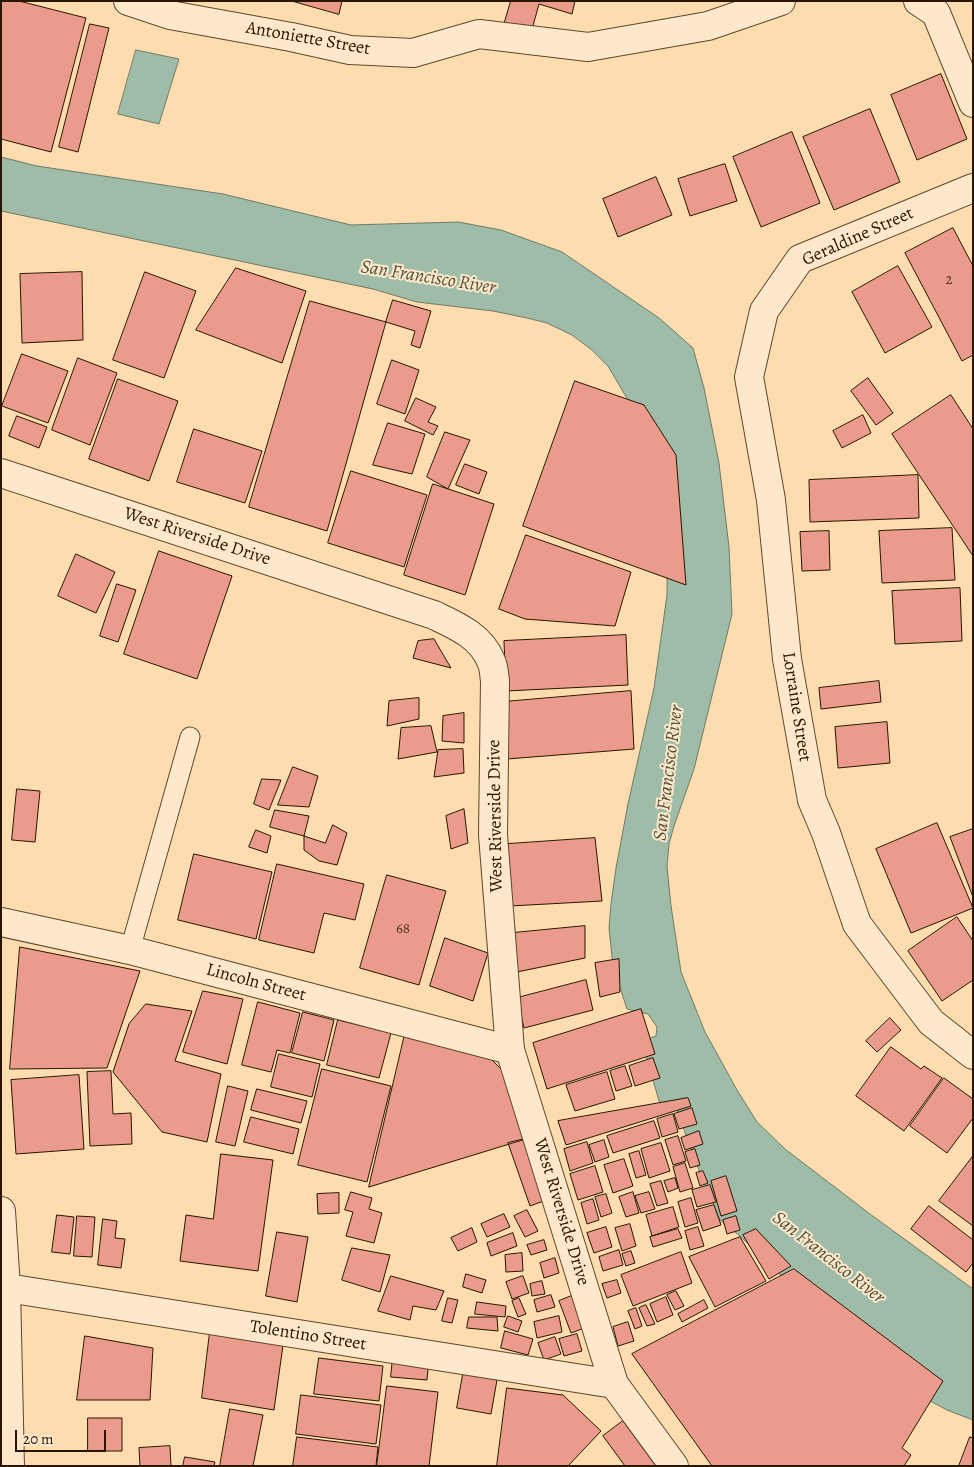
<!DOCTYPE html>
<html>
<head>
<meta charset="utf-8">
<style>
	body { margin:0 }
	#map { position:relative; width:974px; height:1467px; overflow:hidden; background:#fddcaf; font-family:Alegreya,serif }
	canvas { display:block }
	.frame { position:absolute; inset:0; border:2px solid #281600; pointer-events:none }
	.scale { position:absolute; left:15px; top:1430px; width:91px; height:22px; box-sizing:border-box; border:2px solid #281600; border-top:0; padding-left:6px; font-size:15px; line-height:18px; white-space:nowrap; color:#281600; -webkit-text-stroke:4px #fee8cb; paint-order:stroke }
</style>
</head>
<body>
<div id="map">
<canvas width="974" height="1467"></canvas>
<div class="frame"></div>
<div class="scale">20 m</div>
</div>
<script>
const ctx = document.querySelector('canvas').getContext('2d');
ctx.lineJoin = 'round';
function paint(path, color) { ctx.fillStyle = color; ctx.fill(path, 'evenodd'); }
function stroke(path, color, width, dash) { ctx.strokeStyle = color; ctx.lineWidth = width; ctx.lineCap = dash ? 'butt' : 'round'; ctx.setLineDash(dash || []); ctx.stroke(path); }
function write(font, color, halo, rows, align = 'center') {
  ctx.font = font + ' Alegreya,serif'; ctx.lineWidth = 4; ctx.setLineDash([]); ctx.textBaseline = 'middle'; ctx.strokeStyle = halo; ctx.fillStyle = color; for (const [text, x, y, turn = 0] of rows) {
    ctx.save(); ctx.translate(x, y); ctx.rotate((+turn || 0) * Math.PI / 180); ctx.textAlign = isNaN(turn) ? turn : align; if (halo) ctx.strokeText(text, 0, 0); ctx.fillText(text, 0, 0); ctx.restore();
  }
}
const water = new Path2D(`
	M136,50L179,59L159,124L118,114Z
	M1,157L37,166L223,194L351,225L458,222L501,230L562,252L659,318L693,348L704,388L719,463L729,547L732,614L694,769L674,826L669,844L667,867L671,906L681,972L705,1032L737,1090L757,1122L785,1149L870,1214L973,1289V1420L947,1410L917,1394L858,1347L770,1265L740,1236L720,1220L694,1158L675,1104L661,1108L642,1041L656,1036L657,1027L648,1014L627,1009L613,966L609,928L611,904L616,868L628,804L654,688L667,595L668,489L645,429L608,366L592,350L572,335L547,323L527,318L493,311L417,302L373,289L1,211Z`);
const building = new Path2D(`
	M1,1H19L86,18L51,152L1,139Z
	M292,1H342L339,14Z
	M511,1H575L572,14L539,4L531,33L504,25Z
	M90,24L109,28L78,152L59,147Z
	M941,74L967,139L917,160L891,95Z
	M870,109L900,182L834,210L803,137Z
	M792,132L820,203L761,227L733,157Z
	M725,164L737,201L690,216L678,179Z
	M656,177L672,215L618,237L603,199Z
	M953,228L973,266V355L962,361L905,253Z
	M898,266L932,327L885,353L852,292Z
	M236,268L306,291L282,363L196,330Z
	M82,272L83,340L22,343L20,274Z
	M145,272L196,291L164,378L113,360Z
	M393,300L431,311L420,348L411,345L415,331L386,322Z
	M310,301L386,322L327,531L249,507Z
	M22,354L68,371L48,423L2,406Z
	M78,358L117,373L90,445L52,430Z
	M392,360L419,370L405,414L377,404Z
	M868,378L893,413L876,425L851,391Z
	M118,379L178,401L149,481L89,459Z
	M575,381L644,405L676,455L686,585L523,526Z
	M951,395L973,429V556L892,434Z
	M416,398L436,407L428,422L438,426L433,435L405,421Z
	M863,415L871,433L842,448L833,431Z
	M17,416L47,427L39,448L9,436Z
	M388,423L425,434L412,474L373,465Z
	M194,429L262,451L245,503L177,482Z
	M445,432L470,440L448,489L427,477Z
	M465,464L487,472L479,494L456,485Z
	M351,471L427,495L404,567L328,543Z
	M918,475L919,518L810,522L809,480Z
	M433,484L494,504L465,595L404,575Z
	M952,528L955,580L882,583L879,531Z
	M829,531L830,570L802,571L800,532Z
	M526,535L631,572L615,626L525,619L499,609Z
	M159,551L232,576L197,679L124,654Z
	M76,554L115,572L96,613L58,596Z
	M117,584L136,590L118,642L100,636Z
	M960,588L962,641L895,644L892,591Z
	M626,635L628,685L506,691L504,641Z
	M434,639L451,668L413,658L418,641Z
	M879,681L881,702L821,709L819,688Z
	M631,691L634,749L507,759L503,702Z
	M419,698V719L387,726L389,701Z
	M464,713V743L442,741L443,716Z
	M887,722L890,763L838,768L835,727Z
	M431,726L437,752L398,759L401,728Z
	M463,749L464,773L434,777L438,750Z
	M293,767L318,776L309,807L278,805Z
	M262,779L281,780L269,810L254,804Z
	M17,789L40,791L35,842L12,840Z
	M464,809L468,843L451,849L446,816Z
	M275,810L309,816L304,836L270,827Z
	M937,823L973,908L911,933L876,849Z
	M333,825L347,833L337,865L319,861L304,850V836L325,843Z
	M973,829V897L950,837Z
	M256,830L271,836L267,853L249,847Z
	M595,838L602,901L510,906L508,844Z
	M194,854L272,872L256,939L178,920Z
	M277,864L364,884L355,920L324,913L314,953L259,940Z
	M387,875L446,891L419,985L360,968Z
	M957,917L973,941V980L942,1001L908,951Z
	M585,926V958L512,973L513,933Z
	M445,938L488,953L473,1001L430,986Z
	M20,947L140,971L107,1068L10,1069Z
	M619,959L620,992L600,997L595,963Z
	M586,980L593,1010L524,1028L517,998Z
	M203,991L243,999L227,1064L183,1052Z
	M258,1002L300,1013L290,1053L277,1050L271,1072L242,1065Z
	M146,1004L192,1011L175,1061L221,1074L207,1142L162,1132L113,1072L129,1024Z
	M641,1009L655,1054L547,1089L533,1043Z
	M303,1012L334,1020L324,1061L292,1053Z
	M890,1018L901,1030L877,1052L866,1041Z
	M338,1020L391,1033L379,1078L327,1065Z
	M405,1034L487,1055L508,1076L529,1138L369,1187Z
	M891,1047L921,1069L924,1066L942,1078L904,1131L856,1096Z
	M279,1054L320,1064L312,1097L271,1087Z
	M653,1058L660,1078L635,1086L629,1066Z
	M625,1066L632,1086L616,1091L610,1071Z
	M322,1069L391,1086L367,1182L298,1165Z
	M111,1071L113,1114L131,1113L132,1144L90,1146L87,1072Z
	M607,1072L615,1099L575,1111L566,1085Z
	M79,1075L84,1149L16,1154L11,1080Z
	M944,1078L973,1099V1118L947,1153L910,1126Z
	M228,1086L248,1091L235,1146L216,1142Z
	M257,1089L307,1101L301,1123L251,1110Z
	M688,1098L691,1106L566,1145L558,1121Z
	M692,1108L697,1124L679,1129L674,1114Z
	M673,1114L678,1132L662,1137L657,1119Z
	M251,1117L299,1129L293,1154L244,1142Z
	M654,1121L660,1138L613,1153L607,1136Z
	M699,1131L703,1144L685,1150L681,1138Z
	M678,1136L686,1161L673,1165L665,1140Z
	M529,1138L549,1199L530,1206L508,1143Z
	M604,1140L609,1157L595,1162L589,1145Z
	M587,1142L593,1163L570,1171L564,1149Z
	M661,1143L670,1171L649,1178L641,1149Z
	M695,1149L700,1165L690,1168L685,1152Z
	M639,1151L646,1175L636,1178L629,1154Z
	M221,1154L273,1160L258,1271L180,1261L186,1215L213,1219Z
	M973,1156V1226L939,1201Z
	M624,1159L633,1186L613,1193L604,1165Z
	M685,1163L693,1188L680,1192L673,1167Z
	M595,1166L603,1192L578,1200L570,1174Z
	M703,1171L708,1183L700,1186L696,1173Z
	M726,1176L737,1211L721,1216L711,1181Z
	M675,1178L678,1188L668,1192L664,1181Z
	M661,1181L668,1203L657,1206L650,1184Z
	M710,1185L716,1202L697,1207L692,1190Z
	M351,1192L372,1198L369,1209L382,1213L374,1243L346,1236L353,1212L345,1210Z
	M633,1192L639,1213L626,1217L619,1197Z
	M649,1192L655,1209L641,1213L635,1196Z
	M339,1193V1213L318,1214L317,1194Z
	M606,1194L612,1213L601,1217L595,1197Z
	M691,1198L698,1223L685,1227L678,1202Z
	M593,1199L599,1220L587,1224L581,1203Z
	M714,1205L721,1225L703,1231L696,1210Z
	M929,1206L973,1240V1263L966,1272L911,1229Z
	M673,1207L679,1227L652,1236L646,1215Z
	M527,1210L538,1231L525,1237L514,1216Z
	M504,1214L510,1227L487,1237L481,1224Z
	M57,1215L74,1217L70,1254L52,1252Z
	M77,1216L95,1217L92,1257L74,1256Z
	M736,1216L740,1230L727,1234L723,1220Z
	M103,1219L117,1221L115,1238L125,1239L121,1268L98,1265Z
	M630,1224L636,1246L622,1251L615,1228Z
	M606,1227L612,1247L594,1253L587,1233Z
	M698,1227L704,1246L690,1250L685,1231Z
	M472,1228L477,1242L458,1251L451,1238Z
	M678,1229L682,1238L653,1247L650,1237Z
	M756,1229L791,1266L769,1279L743,1235Z
	M277,1232L308,1237L297,1302L266,1296Z
	M513,1233L517,1246L491,1256L487,1243Z
	M740,1237L766,1281L715,1307L689,1257Z
	M544,1240L547,1250L531,1255L527,1245Z
	M352,1248L390,1255L380,1292L342,1280Z
	M619,1250L623,1265L603,1271L599,1257Z
	M631,1251L635,1263L626,1266L622,1254Z
	M681,1252L692,1283L633,1306L621,1275Z
	M522,1253L523,1271L506,1272L505,1255Z
	M555,1258L559,1273L544,1278L540,1263Z
	M794,1269L943,1381L902,1448L911,1455L904,1466H712L632,1354Z
	M466,1274L486,1280L482,1293L463,1287Z
	M391,1276L444,1291L436,1310L413,1306L410,1320L378,1311Z
	M523,1276L529,1293L512,1299L506,1282Z
	M617,1280L621,1293L607,1298L602,1284Z
	M542,1281L545,1294L532,1296L530,1284Z
	M676,1291L684,1306L675,1310L667,1295Z
	M551,1295L555,1307L537,1312L534,1300Z
	M574,1295L587,1327L571,1333L559,1301Z
	M666,1297L673,1315L657,1322L650,1304Z
	M448,1298L458,1300L452,1323L442,1321Z
	M519,1298L526,1314L518,1317L512,1301Z
	M704,1300L708,1308L682,1322L678,1314Z
	M477,1302L506,1306L505,1317L475,1314Z
	M646,1305L655,1324L647,1326L639,1308Z
	M636,1308L642,1326L635,1329L628,1311Z
	M508,1316L522,1321L518,1332L504,1327Z
	M559,1316L562,1332L537,1338L534,1322Z
	M469,1317H497L498,1331L467,1328Z
	M628,1322L634,1341L618,1346L613,1327Z
	M505,1331L533,1339L528,1355L501,1348Z
	M210,1332L284,1338L274,1410L202,1398Z
	M577,1334L582,1351L564,1356L559,1339Z
	M85,1336L153,1348L150,1400H77Z
	M555,1337L561,1354L544,1360L538,1343Z
	M393,1357L429,1359L427,1380L391,1377Z
	M319,1358L383,1366L379,1401L314,1394Z
	M464,1369L498,1374L491,1414L457,1408Z
	M387,1386L438,1392L429,1466H377Z
	M507,1388L563,1395L601,1431L568,1466H497Z
	M301,1395L381,1405L376,1444L296,1434Z
	M230,1409L263,1415L253,1466H220Z
	M88,1418H122V1451H88Z
	M623,1421L656,1466H625L603,1436Z
	M297,1437L378,1447L376,1466H293Z
	M970,1437L973,1438V1466H959Z
	M170,1446L171,1466H140L139,1448Z
	M185,1457L215,1462L214,1466H183Z`);
const service = new Path2D(`
	M130,950L190,737`);
const minor = new Path2D(`
	M128,1L170,15L291,37L350,50L413,53L479,34L588,47L708,26L781,1
	M918,1L936,13L973,103
	M973,188L800,259L764,311L749,377L771,500L787,659L812,800L826,833L857,924L931,1022L973,1055
	M1,922L130,950L510,1050
	M1,1211L6,1288L10,1466
	M1,1287L614,1384`);
const tertiary = new Path2D(`
	M1,473L434,615C457,626 481,636 491,661C494,667 494,674 495,681L493,835L510,1050L614,1384L674,1466`);
const numberNames = [
	["2",949,280],
	["68",403,929]
];
const streetNames = [
	["Antoniette Street",308,39,10],
	["Geraldine Street",858,237,-24],
	["West Riverside Drive",197,537,18],
	["Lorraine Street",796,707,81],
	["West Riverside Drive",496,816,-91],
	["Lincoln Street",256,983,15],
	["West Riverside Drive",561,1212,73],
	["Tolentino Street",308,1336,9]
];
const waterNames = [
	["San Francisco River",428,278,9],
	["San Francisco River",669,773,-83],
	["San Francisco River",828,1258,38]
];
paint(water, '#9fbca8');
stroke(water, '#6f7a65', 1);
paint(building, '#ea9b8b');
stroke(building, '#281600', 1);
stroke(service, '#5d482c', 21);
stroke(minor, '#5d482c', 30);
stroke(tertiary, '#5d482c', 30);
stroke(service, '#fee8cb', 19);
stroke(minor, '#fee8cb', 28);
stroke(tertiary, '#fee8cb', 28);
write('15px', '#583723', null, numberNames);
write('18px', '#281600', '#fee8cb', streetNames);
write('italic 19px', '#52503b', '#fee8cb', waterNames);
</script>
</body>
</html>
